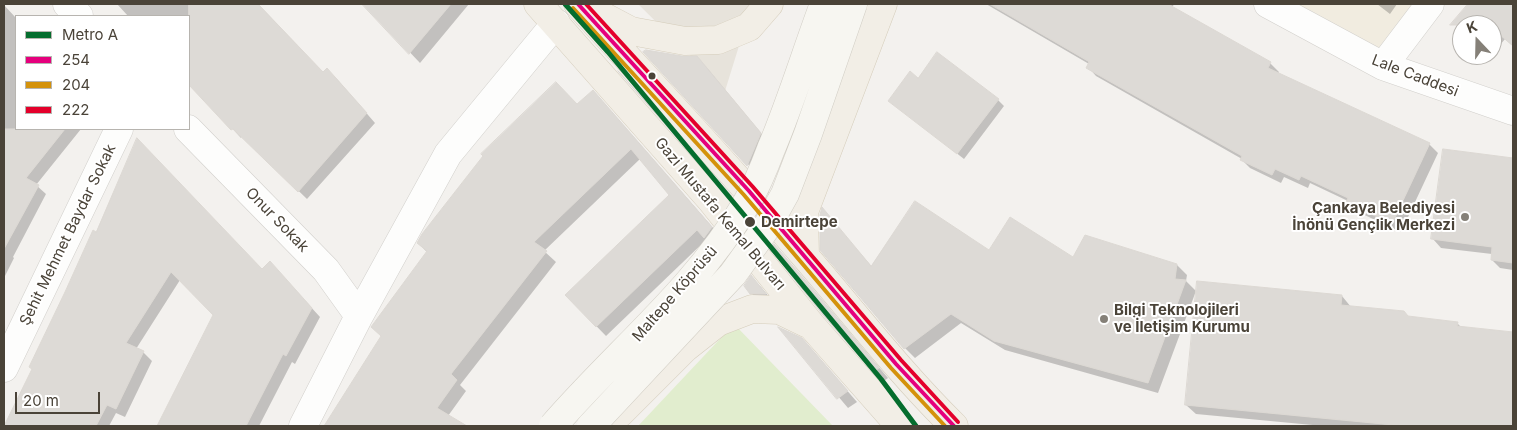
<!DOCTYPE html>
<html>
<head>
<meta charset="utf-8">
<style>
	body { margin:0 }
	#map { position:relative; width:1517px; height:430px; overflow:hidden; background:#f3f1ee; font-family:Inter,sans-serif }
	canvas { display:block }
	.frame { position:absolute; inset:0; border:5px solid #4a4338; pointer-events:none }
	.legend { position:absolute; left:15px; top:15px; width:175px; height:115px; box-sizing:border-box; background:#fff; border:1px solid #b7b4af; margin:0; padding:6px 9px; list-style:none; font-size:15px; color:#4a4338 }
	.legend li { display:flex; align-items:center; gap:10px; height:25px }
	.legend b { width:25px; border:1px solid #b7b4af }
	.north { position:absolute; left:1452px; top:15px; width:50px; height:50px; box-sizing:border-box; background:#fff; border:1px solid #b7b4af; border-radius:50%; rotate:339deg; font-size:14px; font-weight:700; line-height:20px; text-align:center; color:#4a4338 }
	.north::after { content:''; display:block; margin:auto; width:18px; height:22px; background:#858078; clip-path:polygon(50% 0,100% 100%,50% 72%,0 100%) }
	.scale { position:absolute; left:15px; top:392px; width:85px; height:22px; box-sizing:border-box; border:2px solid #4a4338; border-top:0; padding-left:6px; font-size:15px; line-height:18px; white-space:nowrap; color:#4a4338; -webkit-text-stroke:4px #fff; paint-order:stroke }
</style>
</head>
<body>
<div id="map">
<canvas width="1517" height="430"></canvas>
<div class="frame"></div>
<ul class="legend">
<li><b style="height:6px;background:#056d2e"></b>Metro A</li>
<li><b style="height:6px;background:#e5007d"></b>254</li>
<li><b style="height:6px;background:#d4920b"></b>204</li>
<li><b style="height:6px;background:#e4002b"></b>222</li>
</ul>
<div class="north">K</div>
<div class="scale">20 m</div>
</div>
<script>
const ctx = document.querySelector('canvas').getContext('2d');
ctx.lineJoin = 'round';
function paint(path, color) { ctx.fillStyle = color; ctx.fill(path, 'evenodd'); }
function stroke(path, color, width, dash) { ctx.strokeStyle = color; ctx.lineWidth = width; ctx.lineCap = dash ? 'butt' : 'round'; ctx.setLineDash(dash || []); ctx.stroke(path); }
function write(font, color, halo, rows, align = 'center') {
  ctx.font = font + ' Inter,sans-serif'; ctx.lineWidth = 4; ctx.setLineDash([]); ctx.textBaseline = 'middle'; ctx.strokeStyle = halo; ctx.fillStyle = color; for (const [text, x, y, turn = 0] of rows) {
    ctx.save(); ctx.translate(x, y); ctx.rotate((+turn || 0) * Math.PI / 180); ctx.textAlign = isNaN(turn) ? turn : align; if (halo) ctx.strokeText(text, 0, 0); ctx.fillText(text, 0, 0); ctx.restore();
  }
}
const residential = new Path2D(`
	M638,4H752L725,91V90Z`);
const education = new Path2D(`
	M1268,4H1430L1383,66Z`);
const green = new Path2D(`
	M734,324L833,426H638Z`);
const shadow = new Path2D(`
	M117,4H260L259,5L323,73L336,78L375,123L307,199L242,136L241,138L189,82V16H128Z
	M364,4H469L420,63Z
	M986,4H1174L1172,8L1270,63L1279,72L1278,74L1429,144L1438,153L1401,232L1356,211L1348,201L1310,183L1308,188L1284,177L1281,183L1250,168L1242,160V159L1096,76L1088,67L1089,64Z
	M1377,4H1397L1390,14Z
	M1469,4H1513V46L1505,39L1496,50L1492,46V25H1466L1458,17Z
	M4,5L16,18V129H81L36,185L46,194L13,257L14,258L4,278Z
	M645,52L682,58H697L707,68L770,144L758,175Z
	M918,79L998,100L1004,106L964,159L890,101Z
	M603,102L721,237L707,239L606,336L566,295L670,195L640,159L544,251L556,262L460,385L466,391L448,416L455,424L453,426H326L382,337L427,252L418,243L577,105Z
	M1444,150L1513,159V270L1500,268L1492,260V254L1441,248L1433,239Z
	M823,210L872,267L989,252L1177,265L1187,275L1186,281L1196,291L1158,393L1005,350L961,323L915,358L905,348Z
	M93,232L262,270L278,271L320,317L295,364L292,362L259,426H158L215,316L180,280L136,349L143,352L152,361L125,417L116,413L109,426H5L33,369Z
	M751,277L761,287L774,303H762L751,293Z
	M1342,296L1351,307L1409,318L1457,323L1462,328L1513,334V426H1323L1196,414L1186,405Z
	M821,299L888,378L884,381L874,371Z
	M782,330L812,350L857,402L848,408Z`);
const building = new Path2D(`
	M189,4H258L323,72L327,68L367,113L298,192L233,129L231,130L189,85Z
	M362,4H451L409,54Z
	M990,4H1168L1271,62L1268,68L1430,143L1392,224L1346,202L1348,198L1301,176L1299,180L1275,169L1272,175L1240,160L1242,156L1086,68L1089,62Z
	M1468,4H1513V46L1492,28V25H1450Z
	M646,50L682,56H697L761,133L747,166L643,52Z
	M937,52L999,99L957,154L888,101L910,71L918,78Z
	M618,71L732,196L730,199L723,190Z
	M556,82L577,104L593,90L712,227L704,238L697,230L596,327L565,295L669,195L631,149L534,242L547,251L451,374L457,380L437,408L467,426H324L381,336L371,327L427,251L417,243L422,234L483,156L481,154Z
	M4,129H65L26,178L39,185L4,249Z
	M137,138L262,269L270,261L312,308L286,356L283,354L246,426H157L213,315L171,272L126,343L144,351L116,409L107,405L96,426H4L32,369L29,367L65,292L93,230L96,232Z
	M1443,149L1513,158V263L1491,260L1492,247L1431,239Z
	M915,201L989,250L1010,217L1073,257L1085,235L1177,264L1175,279L1186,280L1148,383L994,341L951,314L904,349L820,250V215L822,207L871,266Z
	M774,244L811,287L879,368L873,372L823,315L770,249Z
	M751,275L766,294H750L744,286Z
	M1197,281L1342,295L1341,305L1404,311L1408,316L1458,322L1457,326L1513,332V426H1404L1185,405Z
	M778,327L802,338L848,391L837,399Z`);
const street = new Path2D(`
	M67,4L79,16
	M1268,4L1383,66L1513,111
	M1383,66L1430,4
	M188,129L326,270L359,316
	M4,368L119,129
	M303,426L359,316L448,154L556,23`);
const primary = new Path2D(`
	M538,4L711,200L811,325L900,426
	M578,4C654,87 731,169 804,255C854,313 900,373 954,426
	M595,12L631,31L685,41L718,40L749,27L769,4
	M805,256L804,212L883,4
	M620,413L685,348L718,322L752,309L779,310L808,324`);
const secondaryBridge = new Path2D(`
	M553,426C617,352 696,289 746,204C756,187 764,168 771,149C791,102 806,52 824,4
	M591,426L733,274L766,228L785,194L808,134L853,4`);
const bus1 = new Path2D(`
	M578,4L749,191L896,364L954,426`);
const bus2 = new Path2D(`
	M573,8L744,195L891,368L945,426`);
const bus3 = new Path2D(`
	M586,4L753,187L901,360L958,422`);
const metro1 = new Path2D(`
	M565,4L608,52L881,379L916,426`);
const markers = [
	[652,76,4.5,"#4a4338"],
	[1465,217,5,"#858078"],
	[750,222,6,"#4a4338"],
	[1104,319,5,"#858078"]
];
const streetNames = [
	["Lale Caddesi",1415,76,21],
	["Gazi Mustafa Kemal Bulvarı",720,214,50],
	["Onur Sokak",277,220,46],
	["Şehit Mehmet Baydar Sokak",68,235,-64],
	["Maltepe Köprüsü",675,294,-49]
];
const poiNames = [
	["Çankaya Belediyesi",1455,208],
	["İnönü Gençlik Merkezi",1455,225],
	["Bilgi Teknolojileri",1114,310,"left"],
	["ve İletişim Kurumu",1114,327,"left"]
];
const stopNames = [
	["Demirtepe",761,222]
];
paint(residential, '#e7e3db');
paint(education, '#f1ece0');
paint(green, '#e1edce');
paint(shadow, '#0003');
paint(building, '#dddad6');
stroke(building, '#dcd8d3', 1);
stroke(street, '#d1cfcb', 29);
stroke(primary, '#d5cdbb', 29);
stroke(street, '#fdfdfc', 28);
stroke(primary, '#f2eee6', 28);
stroke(secondaryBridge, '#d2cec5', 29, []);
stroke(secondaryBridge, '#f7f6f1', 28);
stroke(bus1, '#e5007d', 4);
stroke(bus2, '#d4920b', 4);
stroke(bus3, '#e4002b', 4);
stroke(metro1, '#056d2e', 5);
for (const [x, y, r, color] of markers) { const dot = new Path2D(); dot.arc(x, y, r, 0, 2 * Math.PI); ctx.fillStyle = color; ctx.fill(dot); stroke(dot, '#fff', 2); }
write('15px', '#4a4338', '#fff', streetNames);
write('bold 15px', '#4a4338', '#fff', poiNames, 'right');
write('bold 15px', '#4a4338', '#fff', stopNames, 'left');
</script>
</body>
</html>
